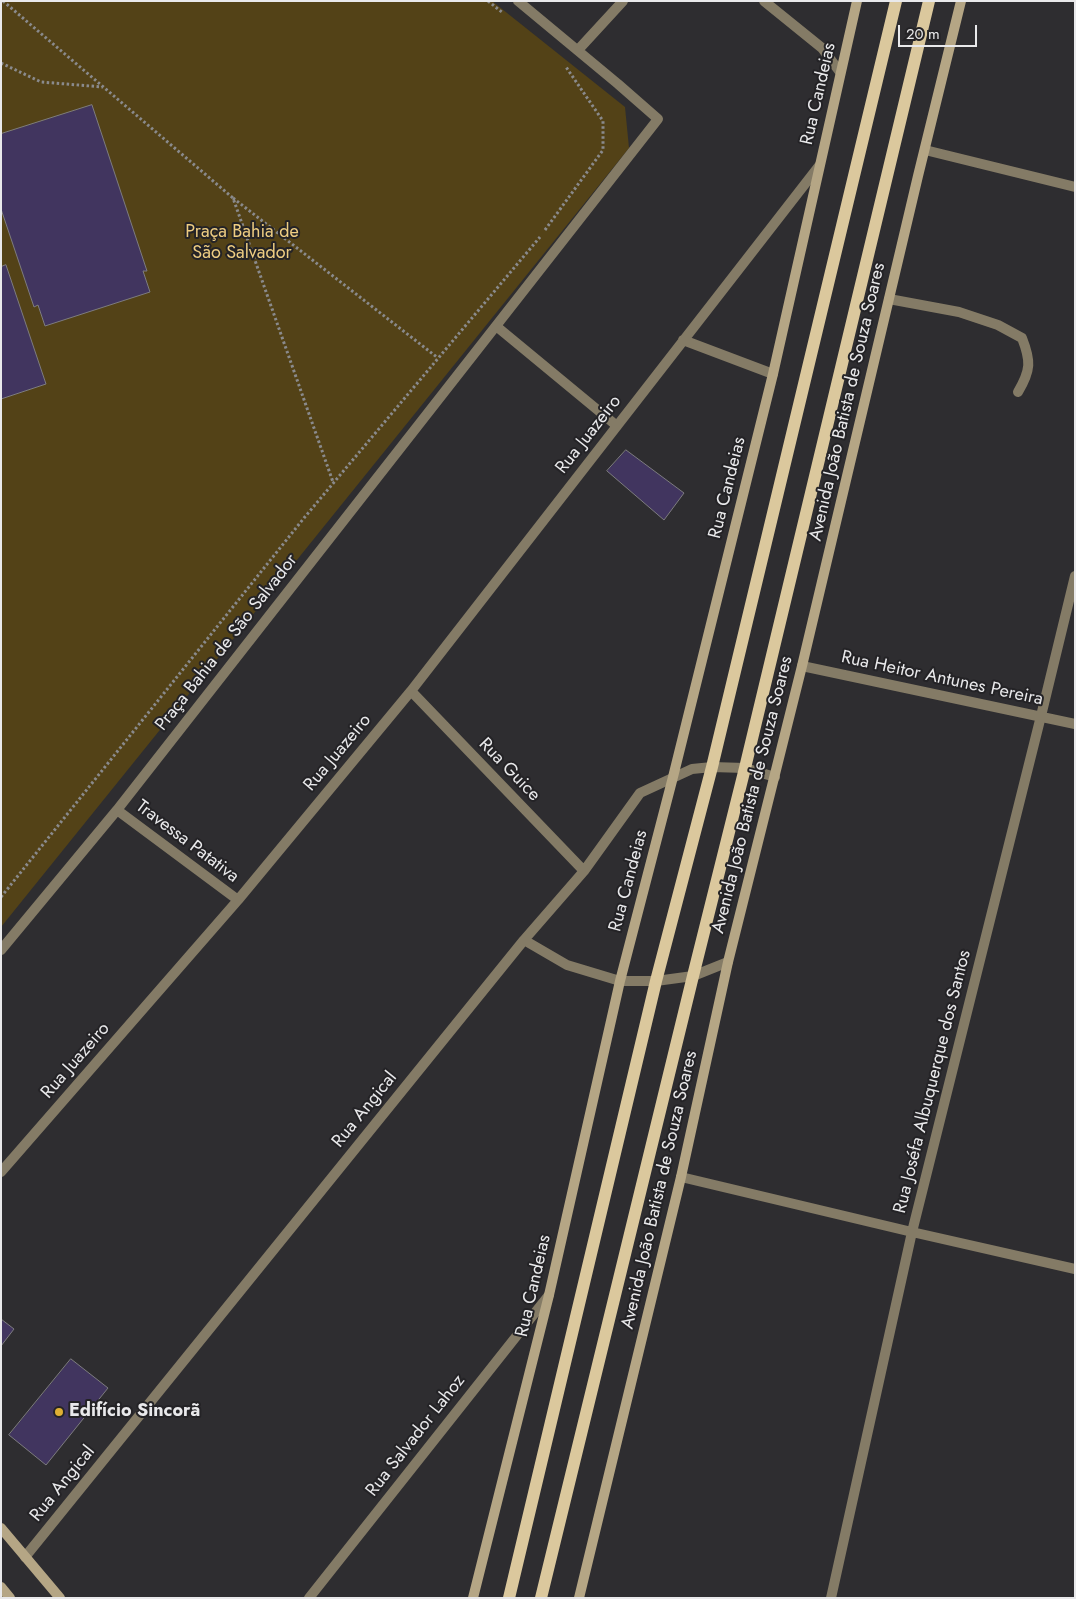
<!DOCTYPE html>
<html>
<head>
<meta charset="utf-8">
<style>
	body { margin:0 }
	#map { position:relative; width:1076px; height:1599px; overflow:hidden; background:#2e2d30; font-family:Jost,sans-serif }
	canvas { display:block }
	.frame { position:absolute; inset:0; border:2px solid #e9e9eb; pointer-events:none }
	.scale { position:absolute; left:898px; top:25px; width:79px; height:22px; box-sizing:border-box; border:2px solid #e9e9eb; border-top:0; padding-left:6px; font-size:15px; line-height:18px; white-space:nowrap; color:#e9e9eb; -webkit-text-stroke:4px #242326; paint-order:stroke }
</style>
</head>
<body>
<div id="map">
<canvas width="1076" height="1599"></canvas>
<div class="frame"></div>
<div class="scale">20 m</div>
</div>
<script>
const ctx = document.querySelector('canvas').getContext('2d');
ctx.lineJoin = 'round';
function paint(path, color) { ctx.fillStyle = color; ctx.fill(path, 'evenodd'); }
function stroke(path, color, width, dash) { ctx.strokeStyle = color; ctx.lineWidth = width; ctx.lineCap = dash ? 'butt' : 'round'; ctx.setLineDash(dash || []); ctx.stroke(path); }
function write(font, color, halo, rows, align = 'center') {
  ctx.font = font + ' Jost,sans-serif'; ctx.lineWidth = 4; ctx.setLineDash([]); ctx.textBaseline = 'middle'; ctx.strokeStyle = halo; ctx.fillStyle = color; for (const [text, x, y, turn = 0] of rows) {
    ctx.save(); ctx.translate(x, y); ctx.rotate((+turn || 0) * Math.PI / 180); ctx.textAlign = isNaN(turn) ? turn : align; if (halo) ctx.strokeText(text, 0, 0); ctx.fillText(text, 0, 0); ctx.restore();
  }
}
const green = new Path2D(`
	M1,1H492L625,107L629,148L1,927Z`);
const building = new Path2D(`
	M92,105L147,271H143L150,292L45,326L38,305L34,307L1,209V134Z
	M6,265L46,384L1,399V267Z
	M626,450L684,493L664,520L607,471Z
	M1,1319L14,1329L1,1346Z
	M71,1359L108,1388L46,1465L9,1435Z`);
const path = new Path2D(`
	M3,1L233,198L333,482
	M488,1L503,13
	M1,63L41,82L103,87
	M233,198L438,358
	M545,230L603,150V121L566,67
	M1,897L304,518L540,237`);
const service = new Path2D(`
	M889,299L959,312L998,325L1022,338C1031,361 1031,370 1018,392`);
const minor = new Path2D(`
	M764,1L822,48L840,72
	M578,50L623,1
	M925,150L1075,187
	M496,326L617,426
	M683,340L773,374
	M802,666L1075,724
	M411,691L584,871
	M117,810L238,900
	M524,940L567,965L620,981H656L693,976L728,962
	M1,950L117,810L658,119L618,84L518,1
	M1,1172L238,900L411,691L819,166
	M681,1177L912,1232L1075,1269
	M25,1557L524,940L584,871L640,793L692,769L712,767L745,768L775,777
	M309,1598L549,1295
	M831,1598L912,1232L1041,716L1075,576`);
const secondary = new Path2D(`
	M1,1528L60,1598
	M1,1587L10,1598
	M473,1598L549,1295L620,981L673,777L773,374L857,1
	M579,1598L681,1177L728,962L802,666L918,176L961,1`);
const primary = new Path2D(`
	M509,1598L656,981L712,767L896,1
	M541,1598L693,976L745,768L929,1`);
const markers = [
	[59,1412,5,"#dfb034"]
];
const streetNames = [
	["Rua Candeias",819,94,-77],
	["Avenida João Batista de Souza Soares",848,402,-77],
	["Rua Juazeiro",589,435,-52],
	["Rua Candeias",728,488,-76],
	["Praça Bahia de São Salvador",227,643,-52],
	["Rua Heitor Antunes Pereira",942,679,12],
	["Rua Juazeiro",338,753,-50],
	["Rua Guice",509,770,46],
	["Avenida João Batista de Souza Soares",753,795,-76],
	["Travessa Patativa",187,842,37],
	["Rua Candeias",629,881,-75],
	["Rua Juazeiro",76,1061,-49],
	["Rua Joséfa Albuquerque dos Santos",933,1082,-76],
	["Rua Angical",365,1110,-51],
	["Avenida João Batista de Souza Soares",660,1190,-77],
	["Rua Candeias",534,1286,-77],
	["Rua Salvador Lahoz",416,1436,-52],
	["Rua Angical",63,1484,-51]
];
const parkNames = [
	["Praça Bahia de",242,233],
	["São Salvador",242,254]
];
const poiNames = [
	["Edifício Sincorã",69,1412]
];
paint(green, '#534217');
paint(building, '#41355f');
stroke(building, '#7d7c7f', 1);
stroke(path, '#8a8a8c', 3, [2.5, 2.5]);
stroke(service, '#847b66', 10);
stroke(minor, '#847b66', 10);
stroke(secondary, '#b5a685', 10);
stroke(primary, '#dbc89d', 12);
for (const [x, y, r, color] of markers) { const dot = new Path2D(); dot.arc(x, y, r, 0, 2 * Math.PI); ctx.fillStyle = color; ctx.fill(dot); stroke(dot, '#242326', 2); }
write('18px', '#e9e9eb', '#242326', streetNames);
write('18px', '#eecd82', '#242326', parkNames);
write('bold 18px', '#e9e9eb', '#242326', poiNames, 'left');
</script>
</body>
</html>
